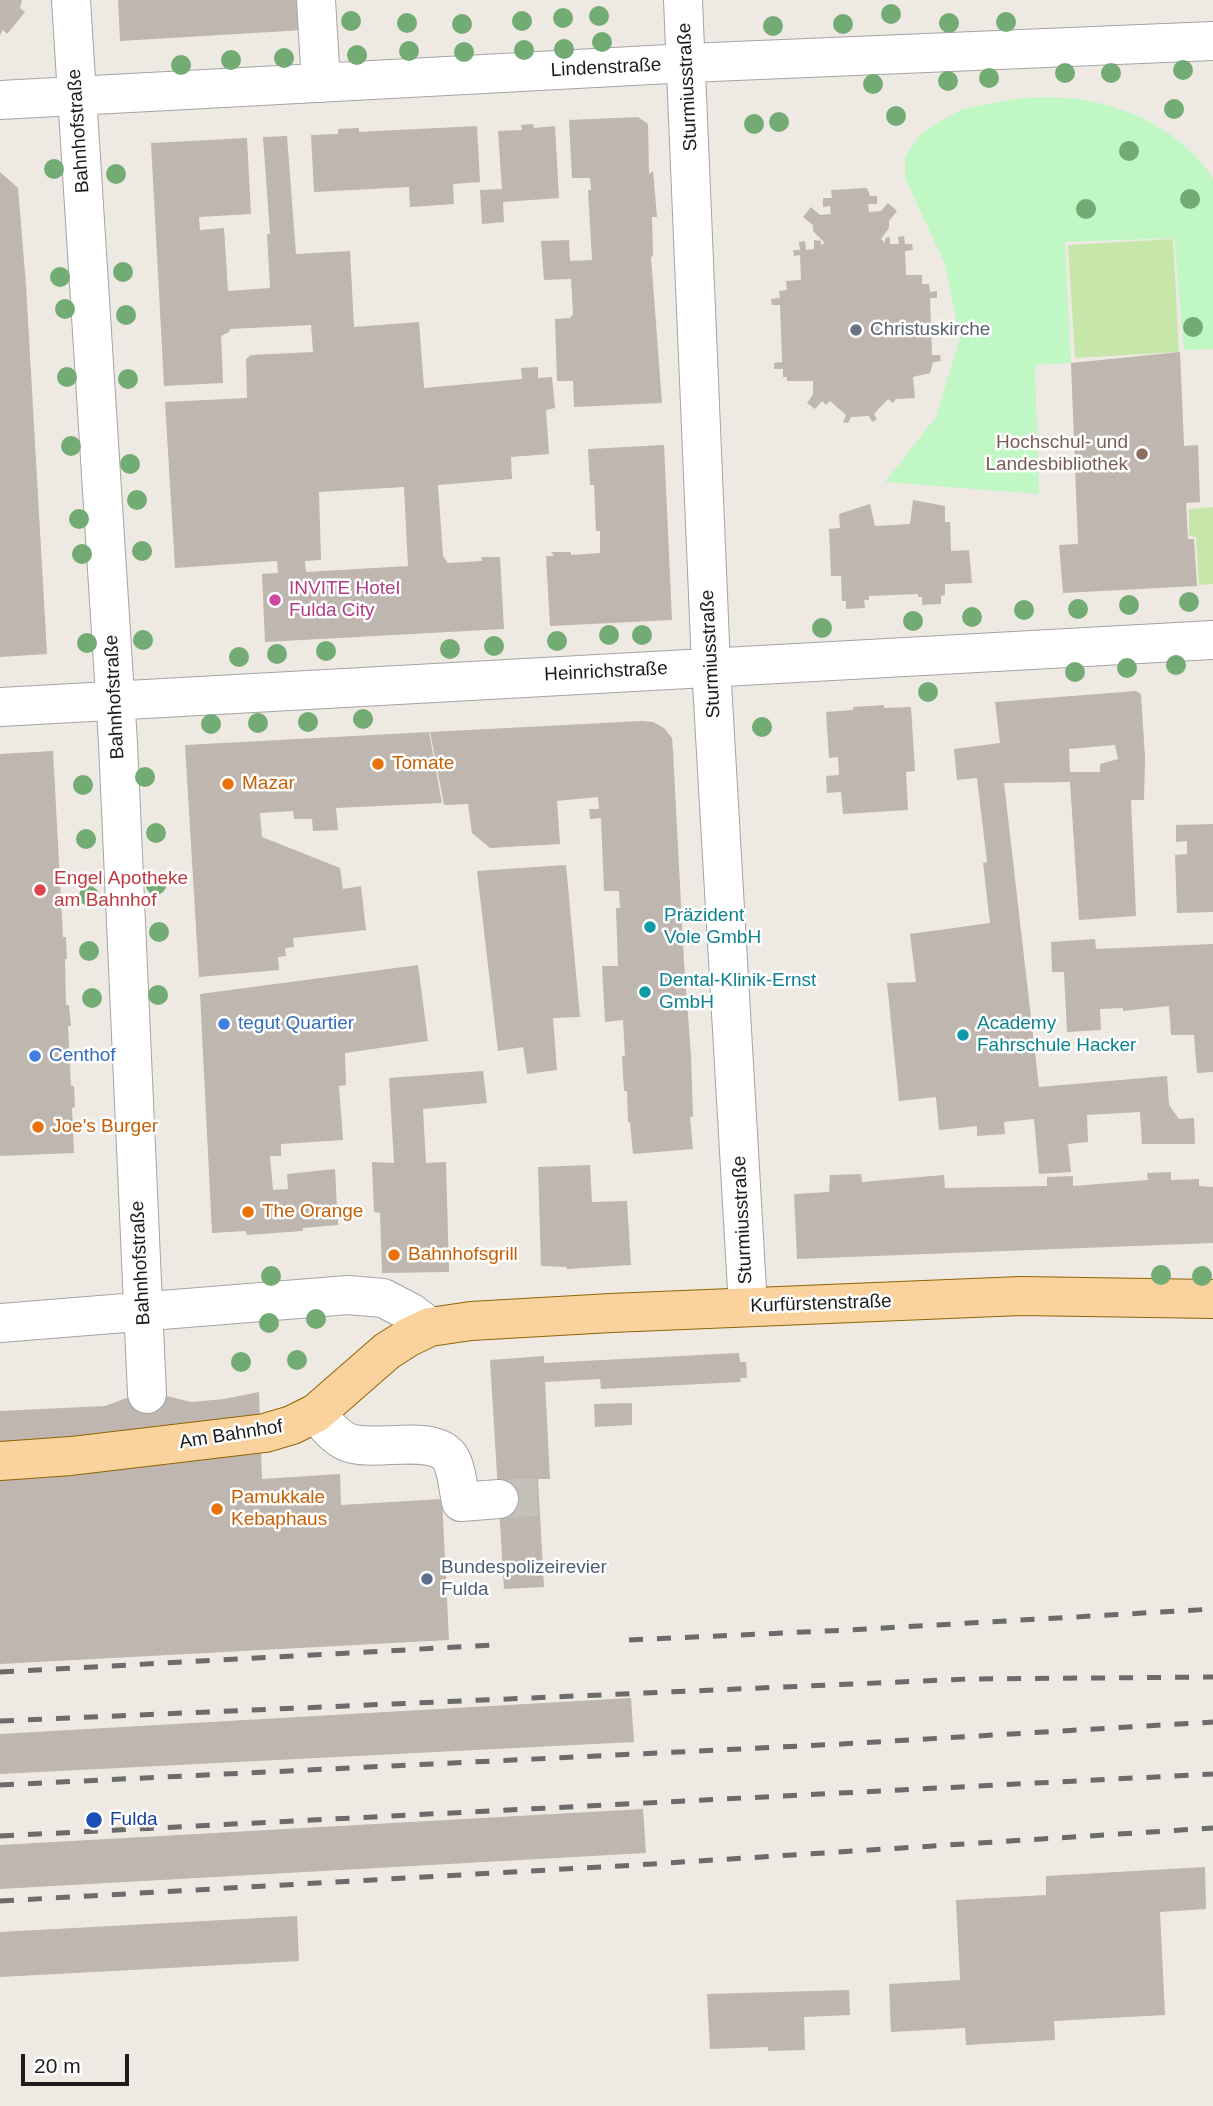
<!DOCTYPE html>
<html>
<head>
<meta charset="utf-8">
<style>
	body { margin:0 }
	#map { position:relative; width:1213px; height:2106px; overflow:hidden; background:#eeeae3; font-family:Helvetica,sans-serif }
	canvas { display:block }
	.scale { position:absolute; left:21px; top:2054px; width:108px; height:32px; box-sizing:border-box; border:4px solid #1d1d1d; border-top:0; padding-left:9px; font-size:21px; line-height:24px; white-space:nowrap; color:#1d1d1d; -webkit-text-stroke:5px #fff; paint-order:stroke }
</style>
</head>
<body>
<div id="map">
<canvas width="1213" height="2106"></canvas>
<div class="scale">20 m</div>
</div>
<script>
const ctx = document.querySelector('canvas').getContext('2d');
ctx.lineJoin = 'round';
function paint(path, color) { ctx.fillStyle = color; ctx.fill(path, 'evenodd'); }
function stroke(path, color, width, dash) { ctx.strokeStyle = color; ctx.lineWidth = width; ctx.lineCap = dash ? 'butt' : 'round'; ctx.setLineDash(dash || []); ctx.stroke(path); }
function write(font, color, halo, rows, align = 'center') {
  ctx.font = font + ' Helvetica,sans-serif'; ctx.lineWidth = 5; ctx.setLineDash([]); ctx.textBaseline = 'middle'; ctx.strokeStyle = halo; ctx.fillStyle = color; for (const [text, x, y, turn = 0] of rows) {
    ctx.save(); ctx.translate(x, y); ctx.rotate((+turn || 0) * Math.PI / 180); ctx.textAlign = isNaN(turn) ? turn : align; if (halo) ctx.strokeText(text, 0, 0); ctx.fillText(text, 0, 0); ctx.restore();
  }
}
const grass = new Path2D(`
	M1173,239L1179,352L1075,358L1068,245Z
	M1213,507V584L1199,585L1196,537L1189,536V509Z`);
const park = new Path2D(`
	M1019,98C1043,98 1067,96 1090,101C1139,111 1185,136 1213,178V349L1184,350L1174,238L1065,242L1071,363L1035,365L1039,494L885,482L936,417L960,338L945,264L905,178V157L922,133L940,121L963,109Z`);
const building = new Path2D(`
	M0,0H22L20,8L25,12L7,34L3,30L0,35Z
	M118,0H302L304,30L120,41Z
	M638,117L648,124L649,174L653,171L657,217H652L653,256L651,257L662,403L574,407L573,381H557L555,319L570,318L573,314L571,279L544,280L541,241L569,240L570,261L592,260L588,190H591L590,178H572L569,120Z
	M533,124L534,128L555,126L559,198L503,202L504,222L482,224L480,190L502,189L498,131L522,130L521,125Z
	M477,126L480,182L453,184L454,204L410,207L409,187L314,192L311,135L338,134V129L359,128V132Z
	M287,136L296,254L350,251L354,327L419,322L424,388L522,379L521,368L538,367V378L552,377L555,408L546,410L549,454L511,457L512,479L438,485L443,556L448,563L482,561L481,557H500L504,629L265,642L262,574L278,573L277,561L175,568L165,402L247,398L246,359L251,355L313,352L311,325L230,329L229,332L221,336L223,383L164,386L151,143L247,138L251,214L199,217L200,230L224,228L228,291L270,288L267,234H270L263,137ZM404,487L408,566L306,572L305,561L321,560L319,492Z
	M0,172L18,188L26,285L47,654L0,657Z
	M867,188L870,196H877V204H868L869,212L881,211L888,203L897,211L889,221V228L881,239L885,243V238L890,237V244H899L898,237L904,236L905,244H912L913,250L905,251L906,275H922V284H929L930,292L937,291V298H930L932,355H940L941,361L933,362L930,373L913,377L915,398L896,399L893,403L888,399L874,414L877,419L872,422L869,416L851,417L848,423L843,422L846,415L830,401L826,405L822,401L815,409L807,403L813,394V381H787V377H783V369H774V363L782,362L780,305H772L771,299L780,298L779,291L787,290L786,281L801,280L800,255L794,256L793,250H800L799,242L805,241L806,250L814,249V240L821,241V245L825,243L813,231V225L803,217L811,207L820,215L831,214L830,206L823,207V198H832L831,190Z
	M1180,352L1184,446L1198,445L1200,502L1186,503L1188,539H1194L1197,586L1063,593L1059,545L1078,544L1071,363Z
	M664,445L672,620L550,626L546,556H554L551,552H571V555L600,553V531H596L594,485H590L588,449Z
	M913,500L945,506V522H950L951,551L969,550L972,583L945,584V595L941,596V604L922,605V597H918V594L869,596V600H864L865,608L846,609V601H842L841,576H831L829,529L840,528L839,514L870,504L875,526L910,524Z
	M1136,691L1141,694L1145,757L1144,800H1131L1136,916L1079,920L1070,782L1004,783L1039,1087L1167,1076L1169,1105L1179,1119L1194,1118L1195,1144H1142L1140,1112L1087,1115L1088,1142L1068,1144L1071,1172L1039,1174L1034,1119L1004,1122L1005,1134L977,1136V1126L939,1130L936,1097L899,1101L887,983L916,982L910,934L990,923L983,863L987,862L977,778L957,780L954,749L1000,743L995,702ZM1115,745L1118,759L1100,764V772H1070L1069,749Z
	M884,705V708L911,707L915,771L906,772L908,810L843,814L841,792L827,793L826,776L839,775L838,757L829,758L826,712L853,710V707Z
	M642,721L653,722L664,728L672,738L673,751L684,962L691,1055L693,1117H690L693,1149L633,1154L630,1122H628L627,1091H624L622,1056H625L623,1020L605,1022L602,966H618L616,908H620L619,891H604L601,818L590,819L589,809H599L598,797L557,801L560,844L490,848L472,833L468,804L444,805L430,732Z
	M429,732L442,803L336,808L338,830L313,831L312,819H294L293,811L260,813L262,837L340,868L343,889L361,886L366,930L293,938L294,947L285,948L286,956L278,957L279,970L199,977L185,745Z
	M53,751L63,937H66L67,959H65L66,1005H69L71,1026H68L71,1086H74L75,1107L72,1108L74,1153L0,1156V754Z
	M1213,824V912L1177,913L1175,855L1187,854V841L1176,842V825Z
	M566,865L580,1017L553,1018L557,1070L527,1074L523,1047L498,1051L477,871Z
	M1095,939L1096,949L1213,944V1072L1197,1073L1194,1035H1171L1169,1006L1123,1011V1008L1100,1009L1101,1030L1067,1032L1064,972H1052L1051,942Z
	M418,965L428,1041L345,1053L346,1085L339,1086L343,1140L281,1144V1156H270L273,1190L288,1189L287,1174L335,1169L338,1225L303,1228V1231L247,1235L246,1231L212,1233L200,994Z
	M483,1071L487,1103L423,1109L426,1163L446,1162L449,1272L382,1273L380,1213L374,1212L372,1162L394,1163L389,1078Z
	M590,1165L592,1202L627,1201L631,1265L567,1269L566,1267L541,1266L538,1167Z
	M1171,1172V1180L1199,1179V1186L1213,1187V1243L797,1259L794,1194L829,1192L830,1175L861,1174L862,1182L944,1175L945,1188L1047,1186V1177L1073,1176V1186L1148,1180L1147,1173Z
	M739,1353L740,1362H746L747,1378H740L741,1382L601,1389L600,1379L545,1382L550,1479H538L544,1587L504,1589L490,1360L544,1356V1363Z
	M259,1392L262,1479L340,1474L341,1505L442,1499L449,1640L0,1664V1411L105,1406L132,1396L163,1395L191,1402L224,1399Z
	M632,1403V1425L595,1427L594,1404Z
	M631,1698L634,1742L0,1774V1734Z
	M643,1809L646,1853L0,1889V1845Z
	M1205,1867L1206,1909L1160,1912L1165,2015L1054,2021L1055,2040L966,2045L965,2028L891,2032L889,1984L960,1980L956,1900L1046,1895V1876Z
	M297,1916L299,1961L0,1977V1932Z
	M849,1990L850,2015L804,2017L805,2050L768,2051V2047L710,2049L707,1994Z`);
const minorTunnel = new Path2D(`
	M499,1499L539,1497`);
const minor = new Path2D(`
	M71,0L118,743L147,1394
	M316,0L321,83
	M683,0L711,666L748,1307
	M0,100L688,63L1213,41
	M0,707L1213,640
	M0,1323L348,1295L383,1298L410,1312L430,1327
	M316,1413C325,1424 334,1436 347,1442C373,1453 428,1434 448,1455C457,1465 458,1489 461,1502L499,1499`);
const major = new Path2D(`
	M0,1461L71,1456L265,1433L292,1425L316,1413L387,1351L409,1337L430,1327L471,1321L611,1313L1021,1296L1213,1299`);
const rail = new Path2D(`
	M629,1640L849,1630L1213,1609
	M0,1672L495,1645
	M0,1721L968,1679L1213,1677
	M0,1785L842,1744L1213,1722
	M0,1836L1213,1774
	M0,1901L636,1865L1213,1828`);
const trees = [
	[891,14],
	[599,16],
	[563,18],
	[351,21],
	[522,21],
	[1006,22],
	[407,23],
	[949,23],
	[462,24],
	[843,24],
	[773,26],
	[602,42],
	[564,49],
	[524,50],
	[409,51],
	[464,52],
	[357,55],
	[284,58],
	[231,60],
	[181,65],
	[1183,70],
	[1065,73],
	[1111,73],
	[989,78],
	[948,81],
	[873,84],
	[1174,109],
	[896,116],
	[779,122],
	[754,124],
	[1129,151],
	[54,169],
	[116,174],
	[1190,199],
	[1086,209],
	[123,272],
	[60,277],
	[65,309],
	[126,315],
	[1193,327],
	[67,377],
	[128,379],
	[71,446],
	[130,464],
	[137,500],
	[79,519],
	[142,551],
	[82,554],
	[1189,602],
	[1129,605],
	[1078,609],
	[1024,610],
	[972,617],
	[913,621],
	[822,628],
	[609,635],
	[642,635],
	[143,640],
	[557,641],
	[87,643],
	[494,646],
	[450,649],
	[326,651],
	[277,654],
	[239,657],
	[1176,665],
	[1127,668],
	[1075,672],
	[928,692],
	[363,719],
	[308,722],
	[258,723],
	[211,724],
	[762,727],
	[145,777],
	[83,785],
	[156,833],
	[86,839],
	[156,885],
	[89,896],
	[159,932],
	[89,951],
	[158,995],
	[92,998],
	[1161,1275],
	[271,1276],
	[1202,1276],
	[316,1319],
	[269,1323],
	[297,1360],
	[241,1362]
];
const markers = [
	[856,330,7,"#6b7280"],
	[1142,454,7,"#8d6e63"],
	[275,600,7,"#d1479c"],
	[378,764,7,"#e8710a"],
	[228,784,7,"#e8710a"],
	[40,890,7,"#e0444e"],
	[650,927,7,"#0f9aa8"],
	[645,992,7,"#0f9aa8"],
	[224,1024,7,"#3f7fe0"],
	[963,1035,7,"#0f9aa8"],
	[35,1056,7,"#3f7fe0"],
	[38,1127,7,"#e8710a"],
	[248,1212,7,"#e8710a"],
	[394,1255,7,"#e8710a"],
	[217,1509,7,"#e8710a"],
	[427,1579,7,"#5c6f8a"],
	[94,1820,9,"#1a4fb4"]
];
const streetNames = [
	["Lindenstraße",606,68,-3],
	["Sturmiusstraße",688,87,-93],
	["Bahnhofstraße",79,131,-94],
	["Sturmiusstraße",711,654,-93],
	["Heinrichstraße",606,672,-3],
	["Bahnhofstraße",115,697,-93],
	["Sturmiusstraße",743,1220,-93],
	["Bahnhofstraße",141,1263,-93],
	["Kurfürstenstraße",821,1304,-2],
	["Am Bahnhof",231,1435,-9]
];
const worshipNames = [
	["Christuskirche",870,330]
];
const educationNames = [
	["Hochschul- und",1128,443],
	["Landesbibliothek",1128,465]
];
const hotelNames = [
	["INVITE Hotel",289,589],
	["Fulda City",289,611]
];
const foodNames = [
	["Tomate",392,764],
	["Mazar",242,784],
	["Joe's Burger",52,1127],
	["The Orange",262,1212],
	["Bahnhofsgrill",408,1255],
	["Pamukkale",231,1498],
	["Kebaphaus",231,1520]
];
const healthNames = [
	["Engel Apotheke",54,879],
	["am Bahnhof",54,901]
];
const cultureNames = [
	["Präzident",664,916],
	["Vole GmbH",664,938],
	["Dental-Klinik-Ernst",659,981],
	["GmbH",659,1003],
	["Academy",977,1024],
	["Fahrschule Hacker",977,1046]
];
const shopNames = [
	["tegut Quartier",238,1024],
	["Centhof",49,1056]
];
const serviceNames = [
	["Bundespolizeirevier",441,1568],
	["Fulda",441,1590]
];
const transitNames = [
	["Fulda",110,1820]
];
paint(grass, '#c7e7aa');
paint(park, '#c0f7c5');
paint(building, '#beb6af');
stroke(minorTunnel, '#c4c1bb', 38, [38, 19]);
stroke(minor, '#a4a4a4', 40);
stroke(major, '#916404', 40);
stroke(minor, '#fff', 38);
stroke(major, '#f9d29d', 38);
stroke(rail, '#6b6b6b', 5, [14, 14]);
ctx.fillStyle = '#73ab74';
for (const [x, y] of trees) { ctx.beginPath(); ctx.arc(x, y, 10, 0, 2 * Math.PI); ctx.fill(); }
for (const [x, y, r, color] of markers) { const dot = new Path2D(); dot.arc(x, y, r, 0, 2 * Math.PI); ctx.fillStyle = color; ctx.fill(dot); stroke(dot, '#fff', 2.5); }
write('19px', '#1d1d1d', '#fff', streetNames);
write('19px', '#5b616d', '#fff', worshipNames, 'left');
write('19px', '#785e54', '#fff', educationNames, 'right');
write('19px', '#b23c85', '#fff', hotelNames, 'left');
write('19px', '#c56008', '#fff', foodNames, 'left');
write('19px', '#be3a42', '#fff', healthNames, 'left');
write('19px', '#0d838f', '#fff', cultureNames, 'left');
write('19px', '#366cbe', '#fff', shopNames, 'left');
write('19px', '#4e5e75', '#fff', serviceNames, 'left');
write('19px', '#164399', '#fff', transitNames, 'left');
</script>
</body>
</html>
